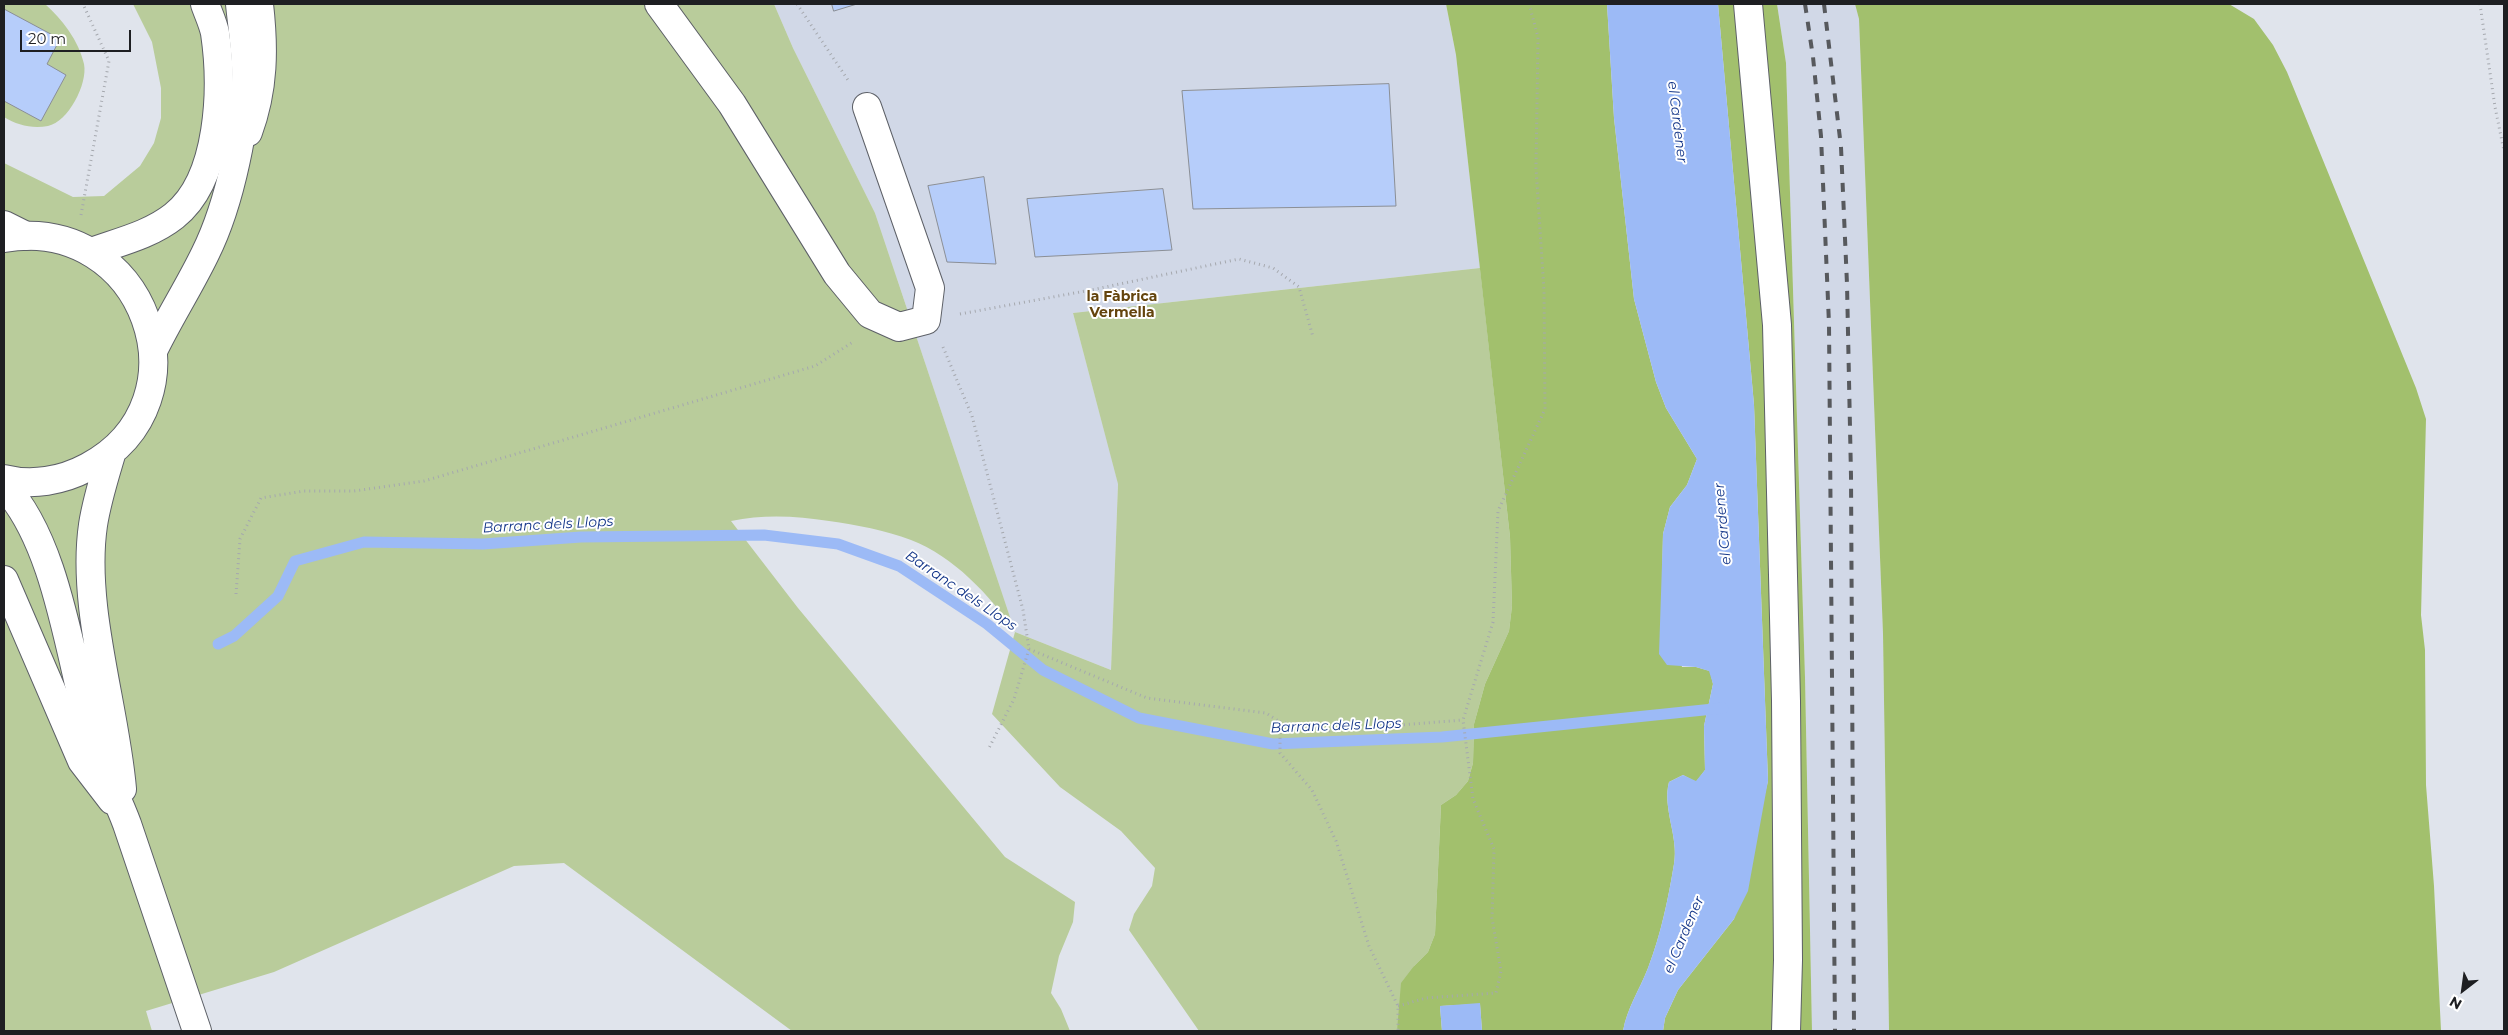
<!DOCTYPE html>
<html>
<head>
<meta charset="utf-8">
<style>
	body { margin:0 }
	#map { position:relative; width:2508px; height:1035px; overflow:hidden; background:#e0e4ec; font-family:Montserrat,sans-serif }
	canvas { display:block }
	.frame { position:absolute; inset:0; border:5px solid #1e1f22; pointer-events:none }
	.north { position:absolute; left:2438px; top:965px; width:50px; height:50px; -webkit-text-stroke:4px #fff; paint-order:stroke; rotate:210deg; font-size:14px; font-weight:700; line-height:20px; text-align:center; color:#1e1f22 }
	.north::after { content:''; display:block; margin:auto; width:18px; height:22px; background:#1e1f22; clip-path:polygon(50% 0,100% 100%,50% 72%,0 100%) }
	.scale { position:absolute; left:20px; top:30px; width:111px; height:22px; box-sizing:border-box; border:2px solid #1e1f22; border-top:0; padding-left:6px; font-size:15px; line-height:18px; white-space:nowrap; color:#1e1f22; -webkit-text-stroke:4px #fff; paint-order:stroke }
</style>
</head>
<body>
<div id="map">
<canvas width="2508" height="1035"></canvas>
<div class="frame"></div>
<div class="north">N</div>
<div class="scale">20 m</div>
</div>
<script>
const ctx = document.querySelector('canvas').getContext('2d');
ctx.lineJoin = 'round';
function paint(path, color) { ctx.fillStyle = color; ctx.fill(path, 'evenodd'); }
function stroke(path, color, width, dash) { ctx.strokeStyle = color; ctx.lineWidth = width; ctx.lineCap = dash ? 'butt' : 'round'; ctx.setLineDash(dash || []); ctx.stroke(path); }
function write(font, color, halo, rows, align = 'center') {
  ctx.font = font + ' Montserrat,sans-serif'; ctx.lineWidth = 4; ctx.setLineDash([]); ctx.textBaseline = 'middle'; ctx.strokeStyle = halo; ctx.fillStyle = color; for (const [text, x, y, turn = 0] of rows) {
    ctx.save(); ctx.translate(x, y); ctx.rotate((+turn || 0) * Math.PI / 180); ctx.textAlign = isNaN(turn) ? turn : align; if (halo) ctx.strokeText(text, 0, 0); ctx.fillText(text, 0, 0); ctx.restore();
  }
}
const built = new Path2D(`
	M774,4H1446L1456,55L1480,268L1073,313L1118,483L1111,670L1015,632L875,213L793,48Z
	M1777,4H1855L1859,19L1883,634L1889,1031H1812L1805,677L1786,63Z`);
const green = new Path2D(`
	M4,4H45C62,19 79,41 84,64C88,84 68,122 48,126C32,129 17,125 4,117Z
	M133,4H774L793,48L875,213L1015,632L1111,670L1118,484L1073,313L1480,268L1510,537L1512,606L1509,631L1485,684L1474,724L1473,763L1468,781L1456,795L1441,805L1435,934L1428,952L1414,966L1397,1031H1199L1129,930L1134,914L1152,886L1155,868L1121,831L1060,787L992,714L1015,632C990,595 953,556 911,540C885,530 857,525 829,521C797,516 764,514 731,521L798,608L1005,857L1075,902L1073,922L1059,956L1051,993L1061,1009L1070,1031H792L564,863L514,866L274,972L146,1011L152,1031H4V163L73,197L104,196L140,166L154,143L161,118V88L152,42Z`);
const forest = new Path2D(`
	M1446,4H1607L1614,118L1634,299L1656,382L1666,408L1697,459L1687,485L1670,507L1663,534L1662,582L1682,667H1696L1710,671L1713,684L1704,726L1705,770L1696,782L1683,775L1669,782C1662,808 1679,837 1674,864C1668,900 1661,934 1648,968C1640,989 1627,1008 1623,1031H1482L1480,1004L1440,1006L1442,1031H1397L1401,983L1414,966L1428,952L1435,934L1441,805L1456,795L1468,781L1473,763L1474,724L1485,684L1509,631L1512,606L1510,537L1456,55Z
	M1718,4H1777L1786,63L1805,677L1812,1031H1663L1665,1018L1678,990L1734,919L1768,781L1754,405Z
	M1855,4H2229L2254,19L2273,45L2287,72L2416,388L2426,419L2421,615L2425,650L2426,785L2434,886L2441,1031H1889L1883,634L1859,19Z`);
const water = new Path2D(`
	M1607,4H1718L1754,405L1768,781L1748,891L1734,919L1678,990L1665,1018L1663,1031H1623C1627,1008 1640,989 1648,968C1661,934 1668,900 1674,864C1679,837 1662,808 1669,782L1683,775L1696,781L1705,770L1704,726L1713,684L1709,671L1696,667L1667,665L1659,654L1663,534L1670,507L1687,485L1697,459L1666,408L1656,382L1634,299L1614,118Z
	M1480,1003L1482,1031H1442L1440,1006Z`);
const stream = new Path2D(`
	M218,644L234,636L278,596L295,561L364,542L483,544L581,537L764,535L838,544L899,566L987,624L1043,670L1139,718L1273,744L1442,737L1723,708`);
const building = new Path2D(`
	M832,4H857L834,11Z
	M4,9L60,39L47,64L66,75L41,121L4,101Z
	M1389,84L1396,206L1193,209L1182,91Z
	M984,177L996,264L947,262L928,186Z
	M1163,189L1172,250L1035,257L1027,199Z`);
const path = new Path2D(`
	M797,4L848,80
	M2480,4L2495,107L2504,151
	M81,215L109,61L83,4
	M960,314L1091,290L1239,259L1273,268L1299,287L1313,337
	M943,347L972,416L1023,610L1029,649L1014,699L989,748
	M236,594L240,539L261,498L304,491H354L424,481L815,366L853,342
	M1029,649L1147,698L1266,713L1280,722V753L1312,790L1336,841L1369,946L1398,1006V1031
	M1280,722L1326,731L1463,720
	M1398,1006L1426,998L1496,993L1501,971L1492,918L1494,849L1473,799L1463,720L1493,622L1498,511L1545,409L1544,291L1536,168L1538,37L1529,4`);
const minor = new Path2D(`
	M659,4L732,104L837,274L870,314L899,327L926,320L930,288L867,107
	M1748,4L1777,325L1786,701L1788,960L1786,1031
	M248,132C264,89 264,48 259,4
	M91,252C119,242 150,235 174,216C221,179 223,87 215,33C213,23 208,13 205,4
	M4,580L82,761L112,800`);
const major = new Path2D(`
	M4,238C145,214 212,401 88,467C62,481 32,486 4,479
	M112,451C105,475 97,499 93,525C81,607 115,706 122,789
	M4,486C58,543 70,661 92,736C100,766 116,794 127,824C151,893 173,962 197,1031`);
const highway = new Path2D(`
	M4,225L26,236
	M153,351C169,318 189,287 205,254C230,204 248,120 246,65C245,44 242,24 240,4`);
const rail = new Path2D(`
	M1805,4L1813,57L1821,136L1829,324L1835,1031
	M1824,4L1841,147L1847,284L1851,476L1854,1031`);
const waterNames = [
	["el Cardener",1677,122,83],
	["el Cardener",1723,524,-95],
	["Barranc dels Llops",548,525,-3],
	["Barranc dels Llops",961,591,34],
	["Barranc dels Llops",1336,726,-2],
	["el Cardener",1684,935,-67]
];
const neighbourhoodNames = [
	["la Fàbrica",1122,297],
	["Vermella",1122,313]
];
paint(built, '#d1d8e7');
paint(green, '#b9cc9b');
paint(forest, '#a2c06d');
paint(water, '#9cbaf6');
stroke(stream, '#9cbaf6', 11);
paint(building, '#b6cdfa');
stroke(building, '#8b8f96', 1);
stroke(minor, '#5d6067', 30);
stroke(major, '#5d6067', 30);
stroke(highway, '#5d6067', 30);
stroke(path, '#a5a8ae', 3, [1, 4]);
stroke(minor, '#fff', 28);
stroke(major, '#fff', 28);
stroke(highway, '#fff', 28);
stroke(rail, '#57595d', 4, [9, 9]);
write('italic 14px', '#143689', '#fff', waterNames);
write('bold 14px', '#64440d', '#fff', neighbourhoodNames);
</script>
</body>
</html>
